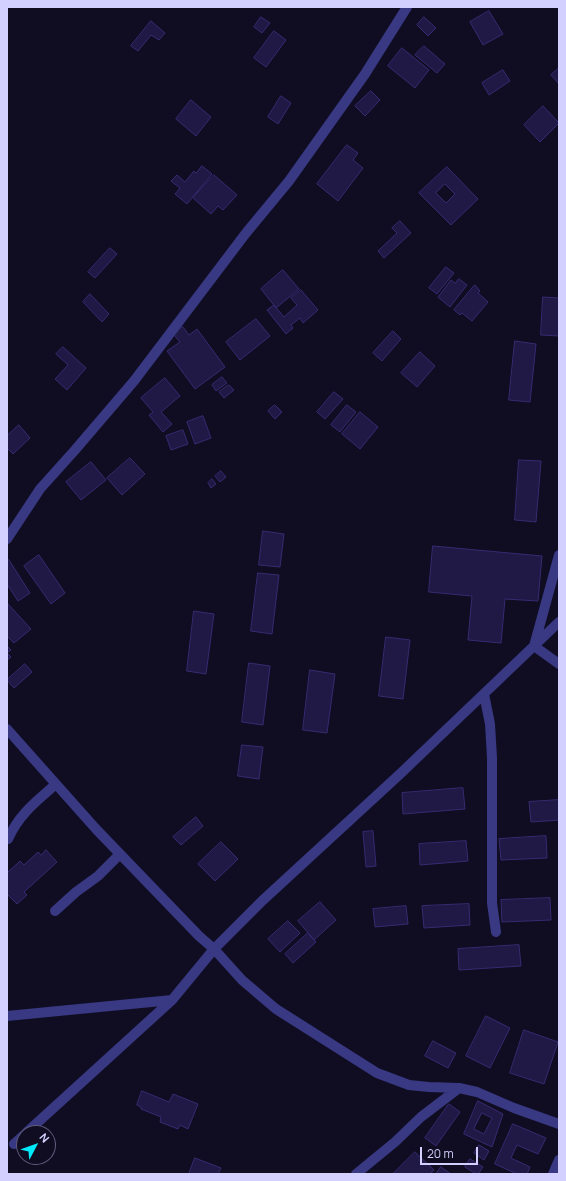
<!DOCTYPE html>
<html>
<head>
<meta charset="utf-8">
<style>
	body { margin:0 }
	#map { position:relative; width:566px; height:1181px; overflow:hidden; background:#100d23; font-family:Manrope,sans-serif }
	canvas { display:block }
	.frame { position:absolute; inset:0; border:8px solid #d3d0ff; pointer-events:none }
	.north { position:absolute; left:16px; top:1125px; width:40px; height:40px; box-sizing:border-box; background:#100d23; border:1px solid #5e5b7b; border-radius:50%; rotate:49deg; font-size:11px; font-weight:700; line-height:16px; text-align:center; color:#d3d0ff }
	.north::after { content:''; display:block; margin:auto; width:14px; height:18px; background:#00eafb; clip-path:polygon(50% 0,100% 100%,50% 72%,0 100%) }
	.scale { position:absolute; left:420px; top:1147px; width:58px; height:18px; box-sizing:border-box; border:2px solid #d3d0ff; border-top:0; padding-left:5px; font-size:12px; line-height:14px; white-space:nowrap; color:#d3d0ff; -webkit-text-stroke:3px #100d23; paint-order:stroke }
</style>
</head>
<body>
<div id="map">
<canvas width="566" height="1181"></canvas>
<div class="frame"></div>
<div class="north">N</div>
<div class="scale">20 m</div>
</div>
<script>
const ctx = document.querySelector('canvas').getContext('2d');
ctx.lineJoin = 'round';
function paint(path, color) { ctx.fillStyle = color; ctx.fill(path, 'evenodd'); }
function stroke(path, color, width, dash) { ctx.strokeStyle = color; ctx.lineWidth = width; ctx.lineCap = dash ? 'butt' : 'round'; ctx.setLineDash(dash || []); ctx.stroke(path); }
const building = new Path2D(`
	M489,11L503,34L483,45L470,22Z
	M261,17L270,23L262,33L254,27Z
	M424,17L436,28L428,36L417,25Z
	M151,21L165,33L159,40L151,35L138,51L131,46Z
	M274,31L286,40L266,67L254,58Z
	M424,46L445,64L437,73L415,55Z
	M402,48L429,70L415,88L388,66Z
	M558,69L559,70V84L551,75Z
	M503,70L510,81L489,95L482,83Z
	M371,91L380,100L365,116L355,106Z
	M281,96L291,103L278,124L268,117Z
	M191,100L211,117L196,136L176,119Z
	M543,106L559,123L540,142L524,125Z
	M347,145L358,153L353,160L363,168L338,201L317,184Z
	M202,166L212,174L187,204L175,194L180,188L171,181L177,175L185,182L194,171L196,173Z
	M447,167L478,199L451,225L419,193ZM445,184L455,194L446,203L436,193Z
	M214,175L237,195L223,210L218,206L211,214L193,198Z
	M400,221L411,233L384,258L378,251L397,233L392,228Z
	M110,248L117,254L95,278L88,272Z
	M446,267L454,273L437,294L429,288Z
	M283,270L299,289L276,308L261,289Z
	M459,279L467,285L450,307L438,297L451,280L455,283Z
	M475,285L480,291L478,293L488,302L472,321L462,313L460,315L454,310Z
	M301,290L318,310L303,323L300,318L291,325L293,328L286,334L267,310L274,305L284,317L297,305L291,298Z
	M90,294L109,314L102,322L83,302Z
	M543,297L559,298V336L541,335Z
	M256,319L270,336L240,360L226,342Z
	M183,327L189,335L197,329L225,367L195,389L167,351L180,342L173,334Z
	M393,331L401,339L382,361L373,353Z
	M515,341L536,344L530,402L509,400Z
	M63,347L86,368L67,390L55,379L68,365L56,354Z
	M420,352L435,366L417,387L401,373Z
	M222,377L227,383L216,391L212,385Z
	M165,378L180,396L161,412L172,424L163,432L149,415L153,412L141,398Z
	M229,385L234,390L224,398L219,392Z
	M334,392L343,399L325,419L317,412Z
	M275,405L282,412L275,419L268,411Z
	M347,405L356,412L340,432L331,425Z
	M360,412L378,427L360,449L342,434Z
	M203,416L211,438L195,444L187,422Z
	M19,425L30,438L13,454L7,448V436Z
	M183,430L188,444L171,450L166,436Z
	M130,458L145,474L122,495L107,478Z
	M519,460L541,461L536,522L515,520Z
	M91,462L106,480L81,500L66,482Z
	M221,471L226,477L220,482L215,476Z
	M212,479L216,484L211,488L208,483Z
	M263,531L284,534L280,567L259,565Z
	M433,546L542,556L538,601L505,599L501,643L468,640L472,596L429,592Z
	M39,555L65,593L51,604L24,566Z
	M9,560L30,593L18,601L7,584V561Z
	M258,573L279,575L272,634L251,631Z
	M8,604L31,629L14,643L7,636V605Z
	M194,611L214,614L206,674L187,671Z
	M386,637L410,640L403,699L379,696Z
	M7,646L11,650L7,653L11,657L9,659L7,658Z
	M249,663L270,666L263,725L242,722Z
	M25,664L32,672L14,688L7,680Z
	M310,670L335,674L327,733L303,730Z
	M242,745L263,747L259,779L238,776Z
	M463,788L465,809L403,814L402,793Z
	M559,800V820L531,822L529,802Z
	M196,817L203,826L181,845L173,837Z
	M373,831L376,866L366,867L363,832Z
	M546,836L547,858L501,860L499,839Z
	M466,841L468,861L420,865L419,844Z
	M221,842L238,859L215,881L198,864Z
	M46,850L57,862L24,892L27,895L17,904L7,894V873L20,861L24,865L38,852L41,855Z
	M550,898L551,920L502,922L501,900Z
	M320,902L336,920L314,940L298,921Z
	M469,904L470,925L424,928L422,906Z
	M406,906L408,924L375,927L373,909Z
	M288,921L300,933L280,952L268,939Z
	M308,933L316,942L293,963L285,954Z
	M519,945L521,966L459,970L458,949Z
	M486,1016L510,1028L490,1068L466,1056Z
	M524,1030L558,1042L544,1084L510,1073Z
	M433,1041L456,1053L448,1068L425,1056Z
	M142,1091L169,1102L173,1094L198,1104L188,1129L180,1125L178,1129L160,1122L161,1117L141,1109V1107L137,1105Z
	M478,1101L503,1114L492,1147L464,1134ZM482,1113L492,1118L484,1134L474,1129Z
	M449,1104L460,1112L436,1146L425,1138Z
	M513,1124L546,1138L538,1154L517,1145L511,1158L530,1167L527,1174H517L495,1164Z
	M479,1145L489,1151L484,1160L474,1153Z
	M415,1152L434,1170L430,1174H393Z
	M195,1158L221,1168L218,1174H189Z
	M470,1159L483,1167L478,1174H476L465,1167Z
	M441,1167L451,1174H436Z`);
const service = new Path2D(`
	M559,555L534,646L559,664
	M484,694L490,724L492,758V903L496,932
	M214,949L262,901L400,774L559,622`);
const minor = new Path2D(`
	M7,539L40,489L75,450L134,381L246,233L289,181L365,74L407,7
	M7,729L96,829L120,854L199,936L214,949L242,980L276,1009L377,1073L409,1085L429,1087L459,1088L477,1092L514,1108L559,1124
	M8,839C19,814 37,801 56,784
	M55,911L76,892L98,876L120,854
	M7,1016L172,1000
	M26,1133L172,1000L214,949
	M14,1144L24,1135
	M356,1174L395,1142L421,1117L459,1088
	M553,1174L559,1160`);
paint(building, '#201945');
stroke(building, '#362b71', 1);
stroke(service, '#383883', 10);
stroke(minor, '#383883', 10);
</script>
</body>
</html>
